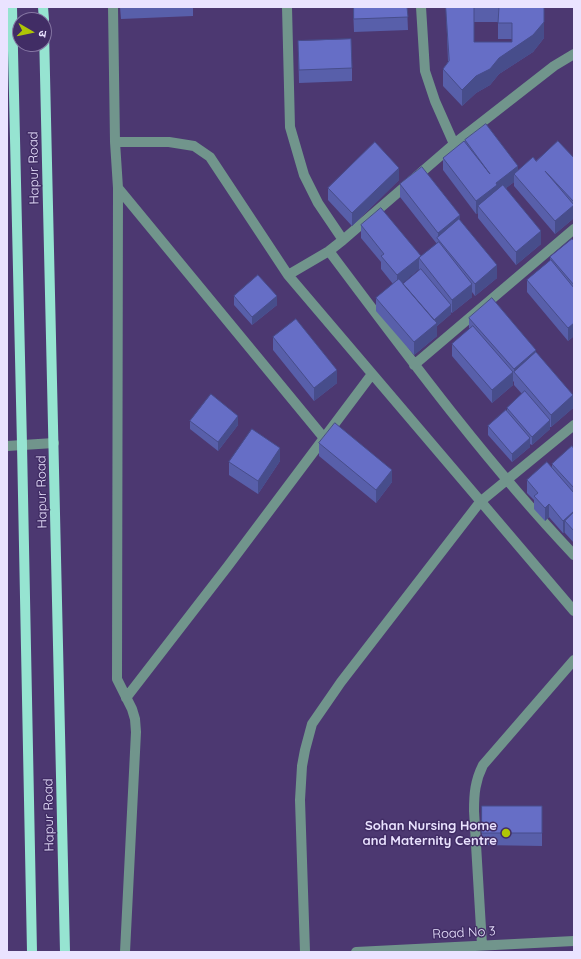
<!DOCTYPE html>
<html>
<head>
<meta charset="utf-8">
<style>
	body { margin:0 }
	#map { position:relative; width:581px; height:959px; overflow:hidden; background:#4c3871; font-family:Quicksand,"Noto Sans Devanagari",sans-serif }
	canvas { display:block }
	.frame { position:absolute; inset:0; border:8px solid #eae3ff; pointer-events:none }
	.north { position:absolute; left:12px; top:12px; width:40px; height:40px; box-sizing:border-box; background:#412d65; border:1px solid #8576a3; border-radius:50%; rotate:99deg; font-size:11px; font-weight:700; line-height:16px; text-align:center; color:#eae3ff }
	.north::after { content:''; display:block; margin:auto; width:14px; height:18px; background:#afc505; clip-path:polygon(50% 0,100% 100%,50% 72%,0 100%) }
</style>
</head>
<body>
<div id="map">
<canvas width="581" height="959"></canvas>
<div class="frame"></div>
<div class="north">उ</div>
</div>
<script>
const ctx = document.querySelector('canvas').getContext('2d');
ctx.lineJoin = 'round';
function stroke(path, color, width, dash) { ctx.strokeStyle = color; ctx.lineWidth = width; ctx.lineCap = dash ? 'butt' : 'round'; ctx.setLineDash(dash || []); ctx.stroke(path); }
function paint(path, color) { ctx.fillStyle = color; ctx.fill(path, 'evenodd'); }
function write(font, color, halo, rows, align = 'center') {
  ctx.font = font + ' Quicksand,sans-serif'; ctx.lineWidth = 3; ctx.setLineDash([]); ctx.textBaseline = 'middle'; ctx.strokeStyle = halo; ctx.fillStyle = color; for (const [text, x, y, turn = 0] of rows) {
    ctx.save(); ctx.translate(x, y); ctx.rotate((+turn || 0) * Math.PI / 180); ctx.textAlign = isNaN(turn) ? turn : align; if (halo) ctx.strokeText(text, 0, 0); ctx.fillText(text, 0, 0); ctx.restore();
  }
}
const minor = new Path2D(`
	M113,7L115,142H169L194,146L210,157L288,275L329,251L343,240
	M287,7L290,127L304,175L318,203L343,240L454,144L554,66L574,54
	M421,7L425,71L435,101L454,144
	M115,142L118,188L117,679L132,709L135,719L136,732L125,952
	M118,188L324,438
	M329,251C407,355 485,461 574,555
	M288,275L574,611
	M414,365L574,229
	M7,446L54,443
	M126,698L228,566L372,374
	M482,945L474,811C474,794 475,781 483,765L574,660
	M305,952L300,800L302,766L305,750L312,724L341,682L480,502L574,425
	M356,952L574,941`);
const major = new Path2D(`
	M12,7L22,445L32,952
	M43,7L44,20
	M44,31L65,952`);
const wall = new Path2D(`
	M120,7H193V16L121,19Z
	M353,7H407L408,30L354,32Z
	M446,7H544V38L533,52L499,74L490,85L476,93L462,106L443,86V69L448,62ZM474,22H498V39H512V42H474Z
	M298,41L352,68V81L299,83Z
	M465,140L518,171L536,161L574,158V218L555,234L514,186V182L506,188L541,244L516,265L478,218V213L476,214L443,170V158L465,142Z
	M399,180L352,226L328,200V188Z
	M400,184L460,221L497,278L475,296L472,292V297L452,313L451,312V314L437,326V336L414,355L376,311V298L393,284L381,269V262L361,238V225L421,257L437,244L400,197ZM419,269V270L403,284L402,283Z
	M574,241V336L568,341L527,292V280L550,261V257Z
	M234,296L277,305L252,325L234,305Z
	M469,318L536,352L573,408L551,427H550V429L532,445L530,444V447L512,462L488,435V426L507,411V408L522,394L514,385V382L513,381V385L492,403L452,356V344L469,329Z
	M273,337L337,383L314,401L273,350Z
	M190,421L238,425L218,451L190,429Z
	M319,443L392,482L376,503L319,456Z
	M574,449V543L565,533V532L563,533L549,517L545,521L534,509V500L527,493V480L552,469V464Z
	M280,461L258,494L229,475V462Z
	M482,806H542V846L482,845Z`);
const shadedWall = new Path2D(`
	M544,7V38L533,52L499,74L490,85L476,93L462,106V90L476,76L499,58Z
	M518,166V178L514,174V182L497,195L478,206V213L476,214V201L496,183Z
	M399,168V180L352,226V213Z
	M574,205V218L555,234V221Z
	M460,215V228L438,239V233Z
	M541,231V244L516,265V252Z
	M421,256V260L419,258V269L397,288V275Z
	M497,265V278L475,296V284Z
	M472,284V297L452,313V300Z
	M277,296V305L252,325V317Z
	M451,305V314L437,326V336L414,355V342L434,320Z
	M574,323V336L568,341V328Z
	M536,350V362L514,372V369Z
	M337,370V383L314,401V388Z
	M513,372V385L492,403V390Z
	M573,395V408L551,427V415Z
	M238,416V425L218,451V442Z
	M550,420V429L532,445V437Z
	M530,438V447L512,462V454Z
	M280,448V461L258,494V481Z
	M392,470V482L376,503V490Z
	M549,504V517L545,521V508Z
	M574,511V524L565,521V532L563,533V521Z`);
const building = new Path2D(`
	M354,7H407L408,17L354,19Z
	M446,7H474V42H512V23H498L499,7H544V22L533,35L499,58L490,69L476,76L462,90L443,69L449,61Z
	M351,39L352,68L299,70L298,41Z
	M486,124L518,166L496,183L497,185L476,201L443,158L464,141L490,174L465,140Z
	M558,141L574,158V202L545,171L574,205L555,221L514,174L533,157L536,161Z
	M375,142L399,168L352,213L328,188Z
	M422,167L460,215L438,233L400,184Z
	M503,185L541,231L516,252L478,206Z
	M381,208L421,256L397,275L381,256L384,254L361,225Z
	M459,219L497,265L475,284L437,238Z
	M572,239L574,241V285L550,257Z
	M439,242L472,284L452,300L419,258Z
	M551,260L574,288V323L568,328L527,280Z
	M421,269L451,305L434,320L403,284Z
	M258,275L277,296L252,317L234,296Z
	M399,279L437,323L414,342L376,298Z
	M492,298L536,350L514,369L469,318Z
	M296,319L337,370L314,388L273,337Z
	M473,326L513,372L492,390L452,344Z
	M536,352L573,395L551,415L514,372Z
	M525,391L550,420L532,437L507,408Z
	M211,394L238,416L218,442L190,421Z
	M506,410L530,438L512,454L488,426Z
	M335,423L392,470L376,490L319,443Z
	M252,429L280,448L258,481L229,462Z
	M572,446L574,449V488L552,464Z
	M547,462L574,493V511L563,521L549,504L545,508L534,496L538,493L527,480Z
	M574,512V531L565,521Z
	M482,806H542V833H482Z`);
const markers = [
	[506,833,5,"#afc505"]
];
const streetNames = [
	["Hapur Road",34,168,-91],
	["Hapur Road",42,492,-91],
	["Hapur Road",49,815,-91],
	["Road No 3",464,933,-3]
];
const poiNames = [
	["Sohan Nursing Home",497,826],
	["and Maternity Centre",497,841]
];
stroke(minor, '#71958c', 10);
stroke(major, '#96e4d1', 10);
paint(wall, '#585faa');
paint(shadedWall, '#474d8b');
paint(building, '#666ec6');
stroke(building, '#474d8b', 1);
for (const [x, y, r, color] of markers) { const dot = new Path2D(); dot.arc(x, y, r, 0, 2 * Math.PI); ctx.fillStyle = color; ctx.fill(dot); stroke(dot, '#412d65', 1.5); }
write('13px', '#eae3ff', '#412d65', streetNames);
write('bold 13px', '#eae3ff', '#412d65', poiNames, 'right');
</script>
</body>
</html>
